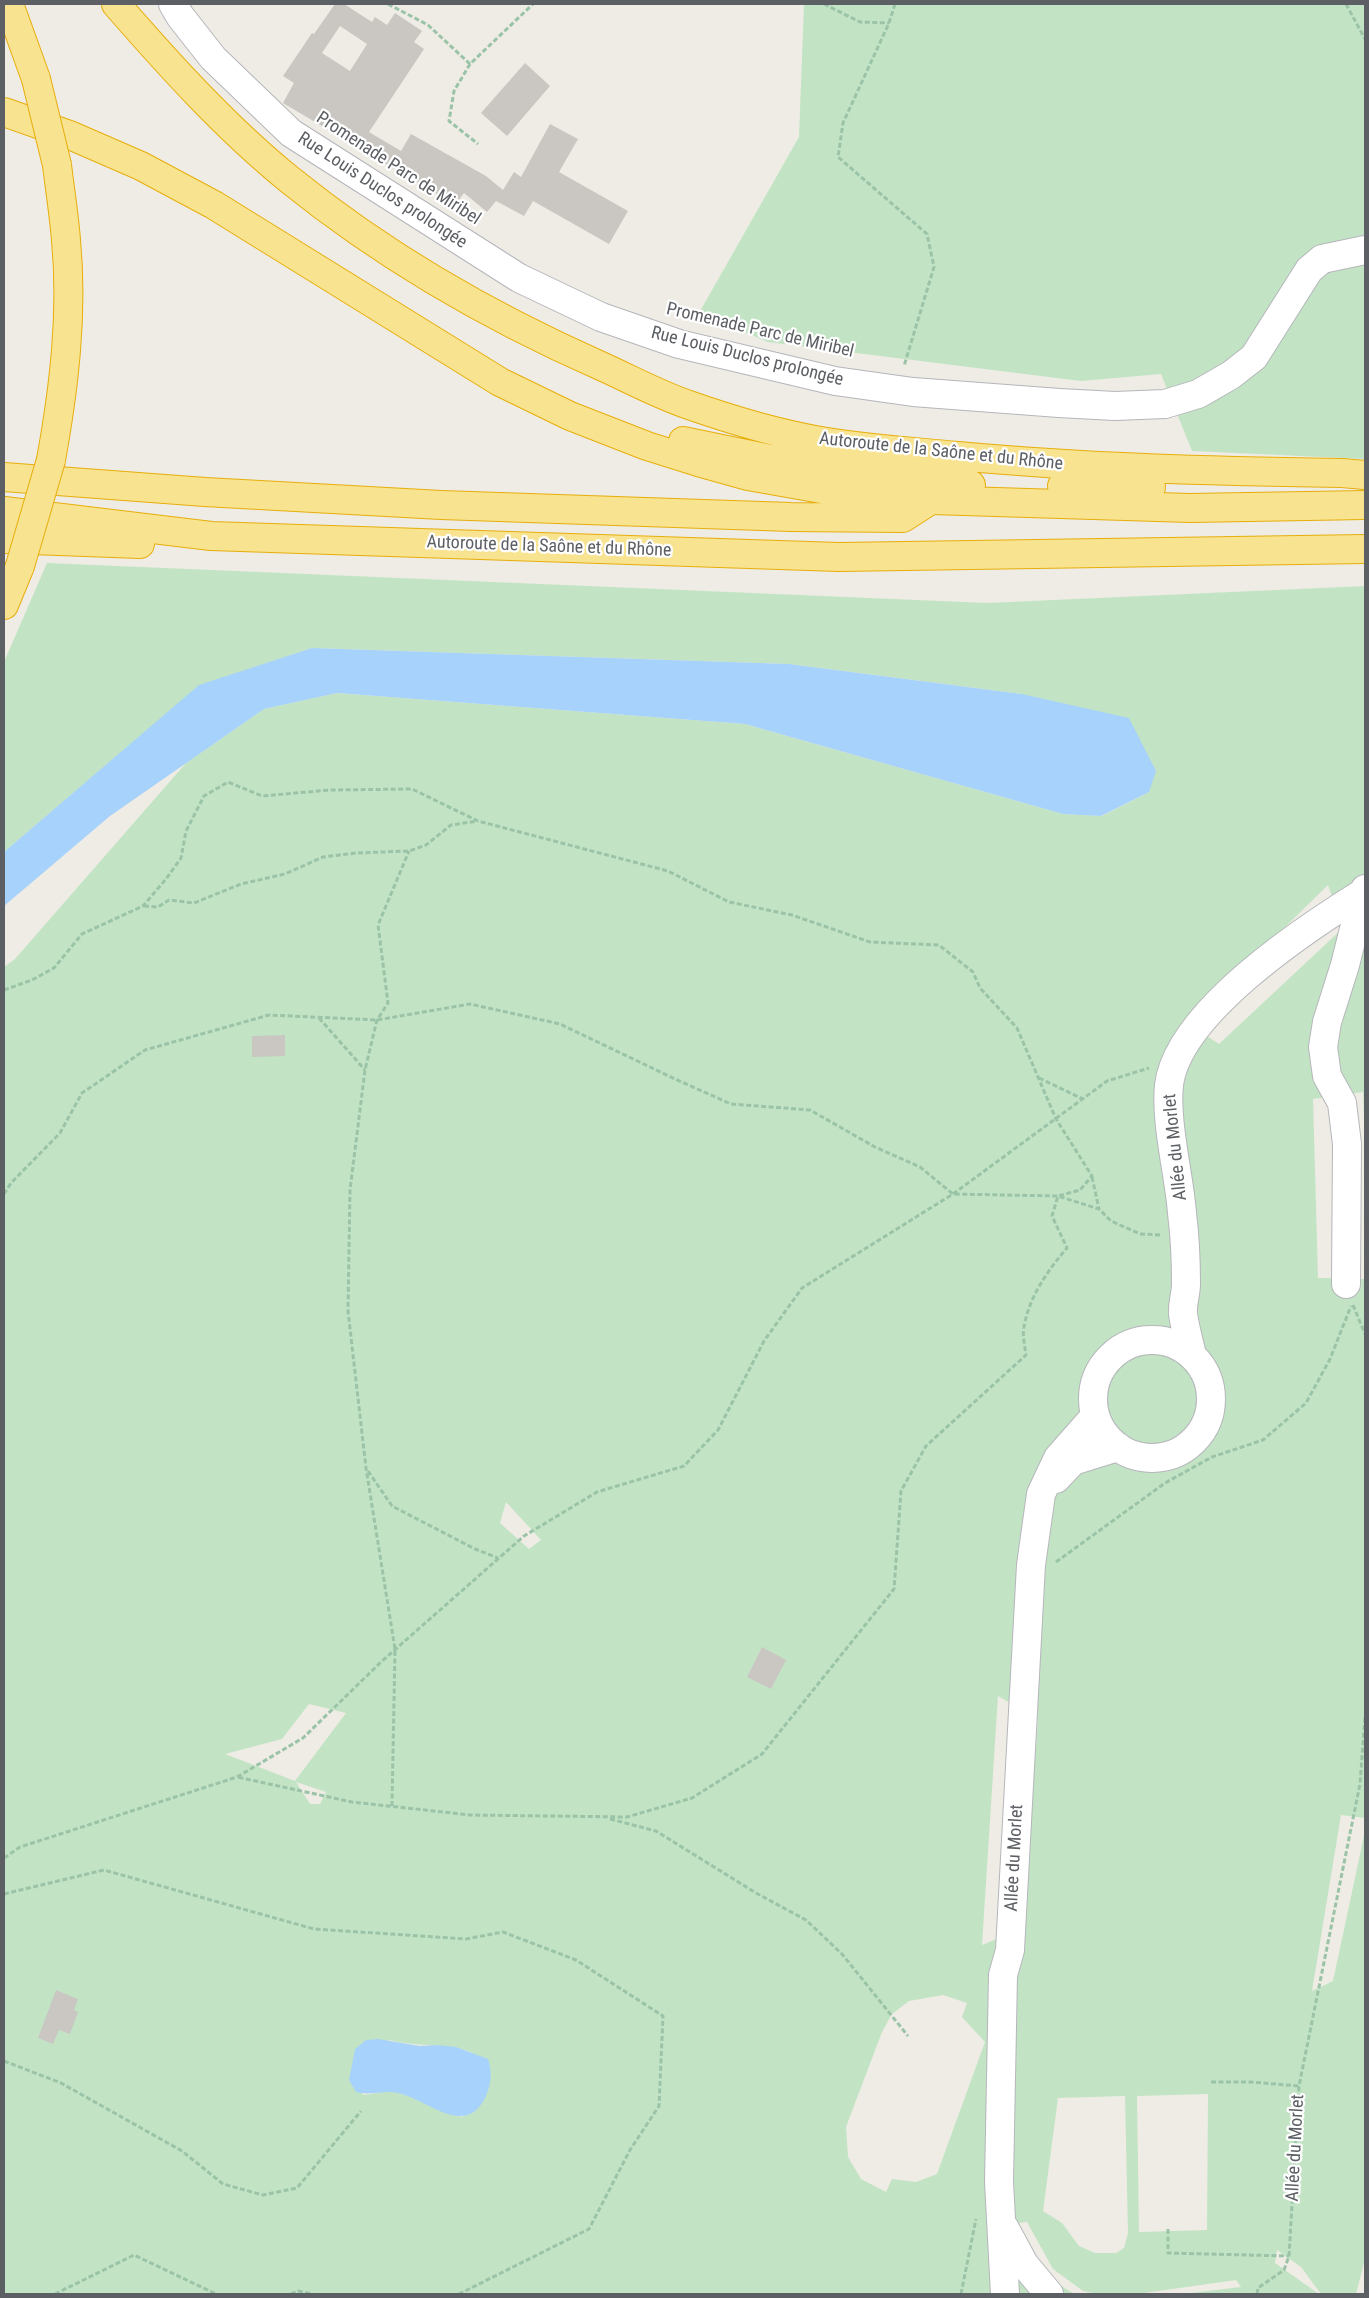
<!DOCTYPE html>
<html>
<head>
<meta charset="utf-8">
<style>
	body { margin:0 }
	#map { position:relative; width:1369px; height:2298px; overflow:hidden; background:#eeece4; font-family:"Roboto Condensed",sans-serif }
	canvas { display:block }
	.frame { position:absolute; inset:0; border:5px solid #5c5f64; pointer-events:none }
</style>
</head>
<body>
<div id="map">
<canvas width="1369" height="2298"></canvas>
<div class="frame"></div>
</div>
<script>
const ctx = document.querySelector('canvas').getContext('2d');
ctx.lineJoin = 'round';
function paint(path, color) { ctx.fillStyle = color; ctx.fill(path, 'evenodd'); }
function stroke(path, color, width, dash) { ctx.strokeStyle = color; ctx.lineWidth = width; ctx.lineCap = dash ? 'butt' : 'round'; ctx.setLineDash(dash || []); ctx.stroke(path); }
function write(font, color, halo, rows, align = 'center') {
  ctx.font = font + ' "Roboto Condensed",sans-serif'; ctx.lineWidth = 4.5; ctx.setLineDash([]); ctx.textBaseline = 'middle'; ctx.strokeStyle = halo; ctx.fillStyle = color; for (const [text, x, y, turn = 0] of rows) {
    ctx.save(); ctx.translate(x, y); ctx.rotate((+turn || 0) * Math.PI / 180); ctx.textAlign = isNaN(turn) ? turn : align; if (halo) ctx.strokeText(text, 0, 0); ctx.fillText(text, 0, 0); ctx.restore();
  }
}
const green = new Path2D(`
	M804,4H1365V459L1192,451L1161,374L1081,381L768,342L699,313L799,137Z
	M47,563L987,603L1365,586V1143L1363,1092L1313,1099L1318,1278L1365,1279V1818L1341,1815L1312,1991L1333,1981L1365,1831V2259L1356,2294H1321L1301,2267L1277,2250L1275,2263L1319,2294H1183L1241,2287L1236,2280L1137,2294H1098L1083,2291L1053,2269L1027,2222L1017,2223L1046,2276L1074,2294H4V967L15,959L186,763L264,709L337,693L745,724L1063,814L1102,816L1149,792L1022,694L789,664L312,648L199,686L4,852V662ZM1328,885L1343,928L1219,1044L1187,1023ZM506,1502L541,1540L529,1549L500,1523ZM998,1696L1038,1719L1023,1928L982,1945ZM309,1704L346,1713L295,1781L225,1754L282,1739ZM296,1782L326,1792L320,1804H310ZM943,1995L967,2003L962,2017L985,2042L937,2174L916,2182L892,2179L886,2192L861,2179L848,2157L846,2127L882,2032L892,2014L909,2001ZM389,2040C416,2047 444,2043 471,2052L463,2117C440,2114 422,2099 399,2093C388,2090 376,2093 364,2095L349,2080ZM1208,2094L1207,2230L1139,2232L1137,2096ZM1125,2096L1128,2233L1124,2248L1116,2253H1095L1079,2246L1062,2223L1043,2211L1058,2098Z`);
const water = new Path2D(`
	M312,648L789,664L1022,694L1129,718L1156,771L1149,792L1101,816L1063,814L745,724L337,693L264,709L110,816L4,906V852L199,685Z
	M378,2039L420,2046L437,2045L456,2047L488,2059C493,2074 491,2086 484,2100C463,2137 427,2099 398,2093C384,2090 370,2096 356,2092L349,2080L355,2049L366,2040Z`);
const building = new Path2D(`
	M335,4H344L372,22L375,17L387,25L395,13L422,31L414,42L424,49L369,132L401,151L411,134L486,176L503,190L514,172L521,177L550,124L578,139L559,172L628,211L609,244L533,201L524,216L496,201L487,212L464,193L455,205L283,103L294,83L283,76L312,33L314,34ZM340,26L367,44L350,71L322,53Z
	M525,63L550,86L507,136L481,113Z
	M285,1035V1056L252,1057V1036Z
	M762,1647L786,1660L771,1689L747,1677Z
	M56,1990L78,1999L74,2010L78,2012L70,2034L59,2030L53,2044L38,2038Z`);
const path = new Path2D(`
	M388,4L428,25L470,64L533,4
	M824,4L860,22L889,23
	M895,4L889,23L843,123L838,157L927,234L934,267L904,366
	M1346,4L1365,39
	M470,64L454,91L449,121L478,144
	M144,906L158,907L169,900L194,903L241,884L285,874L323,857L356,853L409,851L426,845L451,825L478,821
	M4,990L32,980L54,968L82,934L143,906L166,879L181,858L186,831L204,796L228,782L262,796L330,790L412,789L478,821L668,871L729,902L792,915L870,942L939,945L973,972L980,988L1017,1028L1056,1119L1092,1176L1080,1190L1058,1196L1052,1216L1067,1248C1048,1270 1029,1297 1024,1327C1022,1336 1025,1346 1026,1355L926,1446L901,1491L894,1589L762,1754L692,1798L627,1817L470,1815L352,1802L237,1777
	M319,1018L365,1070
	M1039,1078L1083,1099
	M1092,1177L1099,1209
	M4,1194L11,1183L60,1133L82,1093L145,1050L269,1015L377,1020L470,1004L560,1024L675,1079L731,1104L810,1110L875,1147L920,1167L953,1194L1058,1196L1099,1209L1111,1221L1140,1234L1161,1235
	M1353,1305L1365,1334
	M368,1471L392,1506L475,1549L498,1558
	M1056,1562L1165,1483L1212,1457L1263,1440L1306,1403L1330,1359L1351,1306
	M392,1806L395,1649L366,1468L348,1311L350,1190L365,1070L377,1020L388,1003L378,925L409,851
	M610,1819L656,1831L756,1893L806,1920L842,1954L908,2036
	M4,1858L20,1847L237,1777L303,1738L381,1662L524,1536L597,1492L684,1466L718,1430L764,1341L802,1288L953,1194L1107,1081L1149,1068
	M4,1894L104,1870L314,1929L466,1939L503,1932L576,1960L663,2016L659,2106L630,2150L589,2229L459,2294
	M4,2061L61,2083L182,2151L223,2184L263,2195L297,2188L361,2111
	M1211,2082H1251L1299,2086
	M1168,2229V2253L1289,2256
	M55,2294L134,2255L216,2294
	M291,2294L298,2291L313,2294
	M961,2294L976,2219
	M1257,2294L1258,2288L1284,2270L1289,2256L1299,2086L1360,1784L1365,1717`);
const minor = new Path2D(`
	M173,4L180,16L213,58L291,133L519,278L601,317L679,344L835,381L913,392L1059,403L1115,406L1165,404L1198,394L1231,375L1254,357L1309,270L1322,259L1365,250
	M1346,1284L1347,1144L1342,1103L1327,1076L1323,1047L1327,1022L1345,965L1363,893
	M1093 1399a59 59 0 1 1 118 0a59 59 0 1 1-118 0Z
	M1192,1355C1189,1342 1185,1328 1183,1314C1182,1305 1186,1294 1186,1284C1186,1260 1185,1237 1182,1213C1179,1174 1165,1122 1169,1085C1178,1013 1305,929 1363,893L1365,889
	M1056,1479L1073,1461L1118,1447
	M1004,2227L1024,2264L1049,2294
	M1005,2294L999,2182L1003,1975L1010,1950L1031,1565L1041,1494L1058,1458L1095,1416`);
const highway = new Path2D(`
	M9,4L36,79
	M116,4C169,65 227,129 290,180C384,256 490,317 601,366C630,379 659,395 689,405C729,419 772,432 815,440C862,449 910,451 958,456C1086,468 1213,471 1342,473L1365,475
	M4,112L72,136L141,166L214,205L500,382L570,416L647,446L698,462L748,476L827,490L931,500L1190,508L1365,505
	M683,441L770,459L971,485
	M51,460C64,388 73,313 66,240C64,215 60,190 57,165
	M4,477L205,492L441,505L791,517L903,518L931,500
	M1062,486L1151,487
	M4,511L211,536L839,557L1365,549
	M4,539L140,544
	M4,605L20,566`);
const highwayBridge = new Path2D(`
	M36,79L57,165
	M20,566L51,460`);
const streetNames = [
	["Promenade Parc de Miribel",398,169,33],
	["Rue Louis Duclos prolongée",382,191,33],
	["Promenade Parc de Miribel",760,331,13],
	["Rue Louis Duclos prolongée",747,357,14],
	["Autoroute de la Saône et du Rhône",941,452,6],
	["Autoroute de la Saône et du Rhône",549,547,2],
	["Allée du Morlet",1176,1147,-96],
	["Allée du Morlet",1015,1858,-87],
	["Allée du Morlet",1296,2148,-87]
];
paint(green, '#c2e4c4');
paint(water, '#a7d2fb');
paint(building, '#cac6c2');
stroke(minor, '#b5b6bb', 30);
stroke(highway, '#e7ae0b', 30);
stroke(path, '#9ac3a8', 3, [5, 2.5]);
stroke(minor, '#fff', 28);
stroke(highway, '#f8e391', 28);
stroke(highwayBridge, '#e7ae0b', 30, []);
stroke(highwayBridge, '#f8e391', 28);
write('18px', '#5c5f64', '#fff', streetNames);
</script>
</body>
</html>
